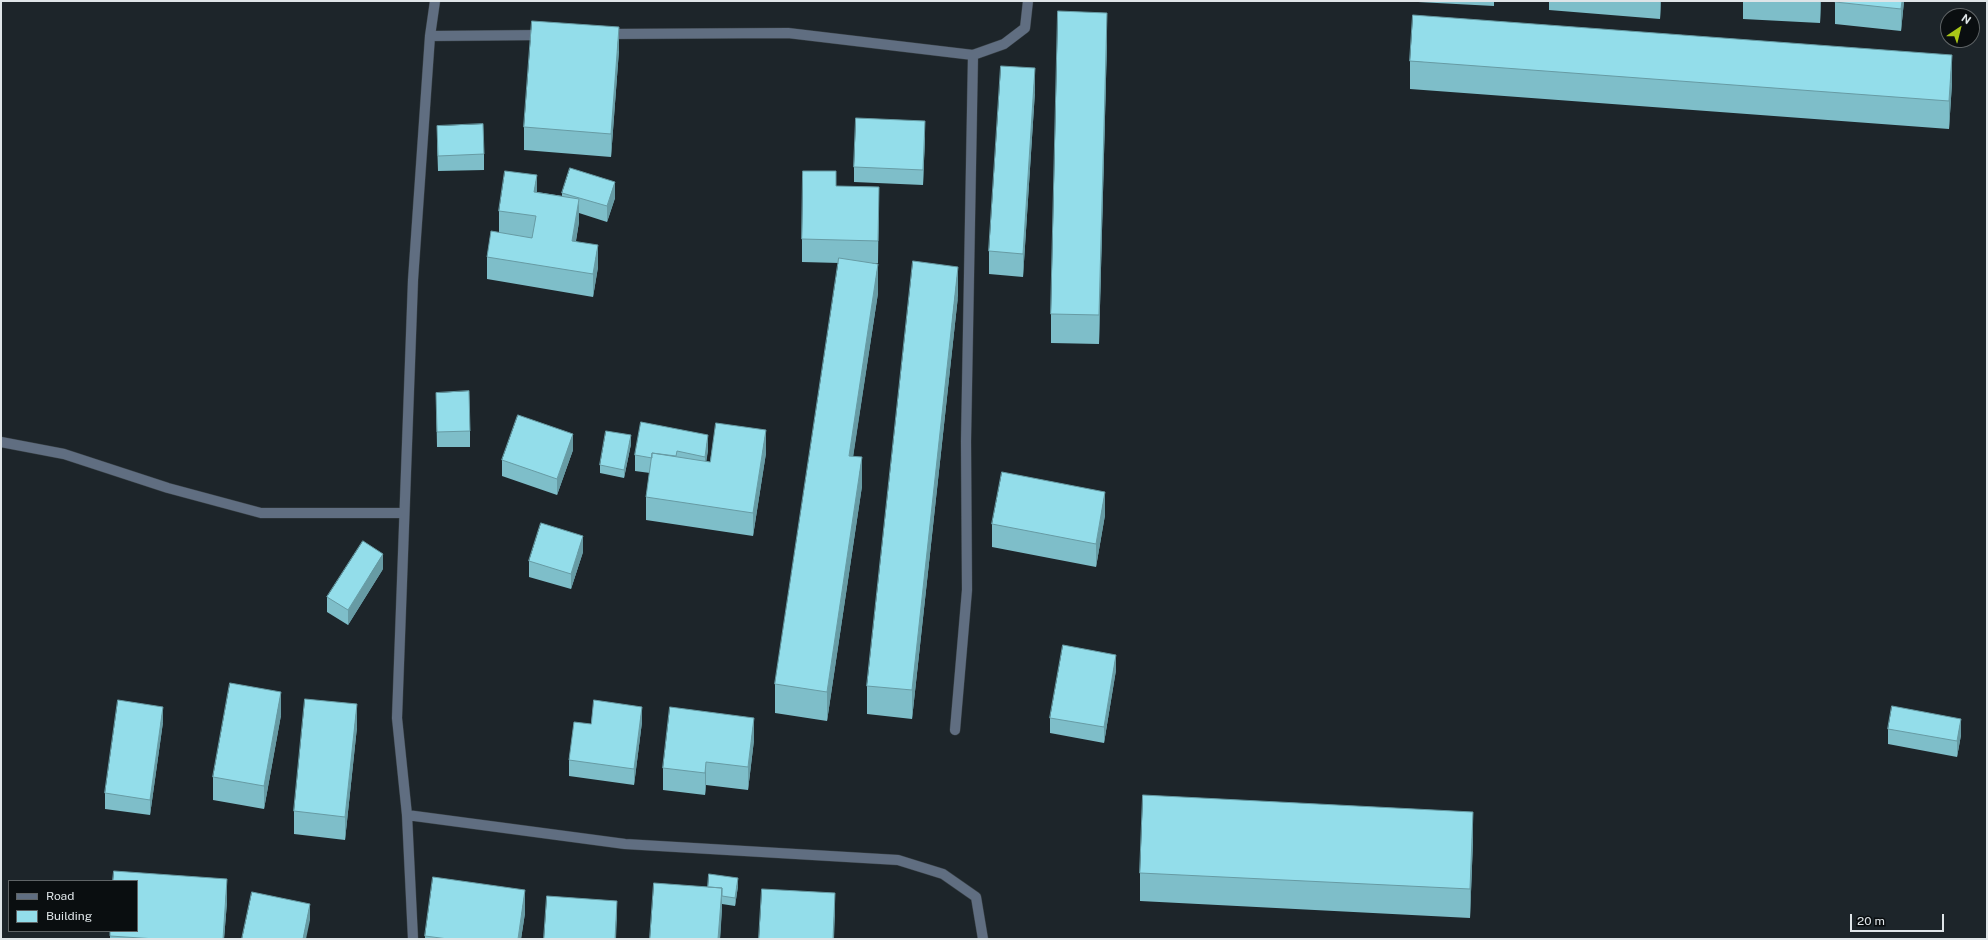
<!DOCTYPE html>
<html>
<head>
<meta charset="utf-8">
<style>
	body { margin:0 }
	#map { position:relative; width:1988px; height:940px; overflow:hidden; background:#1d252a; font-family:"Public Sans",sans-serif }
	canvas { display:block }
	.frame { position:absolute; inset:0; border:2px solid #dfe5e8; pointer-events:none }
	.legend { position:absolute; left:8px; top:880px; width:130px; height:52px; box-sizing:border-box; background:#0a0e10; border:1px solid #5f6466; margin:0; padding:5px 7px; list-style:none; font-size:12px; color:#dfe5e8 }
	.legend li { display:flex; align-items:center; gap:8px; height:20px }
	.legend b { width:20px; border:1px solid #5f6466 }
	.north { position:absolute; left:1940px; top:8px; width:40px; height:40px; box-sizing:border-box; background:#0a0e10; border:1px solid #5f6466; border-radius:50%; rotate:35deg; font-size:11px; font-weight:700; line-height:16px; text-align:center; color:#dfe5e8 }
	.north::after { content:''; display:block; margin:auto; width:14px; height:18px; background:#aac718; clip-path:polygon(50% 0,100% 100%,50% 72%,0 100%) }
	.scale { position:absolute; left:1850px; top:914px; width:94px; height:18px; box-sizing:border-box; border:2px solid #dfe5e8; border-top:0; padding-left:5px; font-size:12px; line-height:14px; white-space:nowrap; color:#dfe5e8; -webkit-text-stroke:3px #0a0e10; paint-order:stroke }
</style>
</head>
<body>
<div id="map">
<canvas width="1988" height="940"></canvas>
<div class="frame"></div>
<ul class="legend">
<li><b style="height:5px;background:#606e81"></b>Road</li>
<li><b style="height:11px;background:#93ddea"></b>Building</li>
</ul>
<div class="north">N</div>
<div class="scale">20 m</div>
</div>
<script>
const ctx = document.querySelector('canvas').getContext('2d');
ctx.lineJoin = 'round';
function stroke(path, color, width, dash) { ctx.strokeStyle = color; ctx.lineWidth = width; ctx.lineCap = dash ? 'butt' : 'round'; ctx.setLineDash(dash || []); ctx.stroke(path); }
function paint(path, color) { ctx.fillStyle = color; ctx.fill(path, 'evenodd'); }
const minor = new Path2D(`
	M606,34L788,33L973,55
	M430,36L544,35
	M1,442L64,454L168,488L261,513H404
	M955,730L967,590L966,441L973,55L1004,44L1025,28L1028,1
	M407,815L625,844L898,860L943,874L976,897L983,939
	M413,939L407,815L397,718L413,280L430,36L435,1`);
const wall = new Path2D(`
	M1418,1H1494V6L1418,2Z
	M1549,1H1661L1660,19L1549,10Z
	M1743,1H1821L1820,23L1743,19Z
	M1835,1H1904L1901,31L1835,24Z
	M1107,41L1099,344L1051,343V314Z
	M619,50L611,157L524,150V127Z
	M1410,61L1952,83L1949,129L1410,89Z
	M1035,91L1023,277L989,274V251Z
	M437,126L484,154V170L438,171L437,141Z
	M925,137L923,185L854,182V167Z
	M836,186L879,187L878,263H870L878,293L853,456L862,486L827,721L775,713V684L839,263L802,262V239Z
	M537,192L562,196V193L615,198L607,222L579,213V222L576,241L598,267L593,297L487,279V257L499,232V211Z
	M958,296L912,719L867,714V686Z
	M436,393L470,431V447H437Z
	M641,422L708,450L706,461L710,462L766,453L753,536L646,520V497L650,473L635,471V455Z
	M631,444L624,478L600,473V465Z
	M573,450L557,495L502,476V460Z
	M1105,515L1096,567L992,547V524Z
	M583,552L571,589L529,577V561Z
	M383,569L348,625L327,612V597Z
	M1116,670L1104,743L1050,733V718Z
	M281,715L264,809L213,800V777Z
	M163,722L150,815L105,809V793Z
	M642,722L634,785L569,776V760L591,724Z
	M357,727L345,840L294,834V811Z
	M1888,729L1961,735L1957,757L1888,744Z
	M754,740L748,790L706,785L705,795L663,790V768Z
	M1473,840L1470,918L1140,901V873Z
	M738,886L735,906L722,904L720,939H650Z
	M227,902L224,939H110V931Z
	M525,913L521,939H425V936Z`);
const shadedWall = new Path2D(`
	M1660,1H1661L1660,19Z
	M1820,1H1821L1820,23Z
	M1902,1H1904L1901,31V9Z
	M1107,13V41L1099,344V315Z
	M619,27V50L611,157V134Z
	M1952,55V83L1949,129V101Z
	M1035,68V91L1023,277V254Z
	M925,121V137L923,185V170Z
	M537,175V198L534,192Z
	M615,182V198L607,222V206Z
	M579,199V222L572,263V241Z
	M598,245V267L593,297V274Z
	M878,264V293L849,484V456Z
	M958,267V296L912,719V690Z
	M766,430V453L753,536V513Z
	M573,434V450L557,495V479Z
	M631,435V444L624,478V470Z
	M708,435V450L705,472V457Z
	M862,457V486L827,721V692Z
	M1105,492V515L1096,567V544Z
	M583,536V552L571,589V574Z
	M383,554V569L348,625V610Z
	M1116,655V670L1104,743V727Z
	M281,692V715L264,809V786Z
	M357,704V727L345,840V817Z
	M163,707V722L150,815V800Z
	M642,707V722L634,785V769Z
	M754,718V740L748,790V767Z
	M1961,719V735L1957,757V741Z
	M706,762V785L705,795V773Z
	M1473,812V840L1470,918V889Z
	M738,878V886L735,906V898Z
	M227,879V902L224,939H223Z
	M722,888V911L720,939H718Z
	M525,890V913L521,939H518Z
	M835,893V916L834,939H833Z
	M617,901V917L616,939H615Z
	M310,904V920L306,939H303Z`);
const building = new Path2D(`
	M1835,1H1902L1901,9L1835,2Z
	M1058,11L1107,13L1099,315L1051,314Z
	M1413,15L1952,55L1949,101L1410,61Z
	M532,21L619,27L611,134L524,127Z
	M1001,66L1035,68L1023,254L989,251Z
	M856,118L925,121L923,170L854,167Z
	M483,124L484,154L438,156L437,126Z
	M570,168L615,182L607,206L562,193Z
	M505,171L537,175L534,192L579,199L572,241L598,245L593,274L487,257L491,231L532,238L536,216L499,211Z
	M803,171H836V186L879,187L878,241L802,239Z
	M839,258L878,264L849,456L862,457L827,692L775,684Z
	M913,261L958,267L912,690L867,686Z
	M469,391L470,431L437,432L436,393Z
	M518,415L573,434L557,479L502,460Z
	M641,422L708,435L705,457L677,451L676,456L652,453V458L635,455Z
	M716,423L766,430L753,513L646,497L652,453L710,462Z
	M606,431L631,435L624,470L600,465Z
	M1002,472L1105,492L1096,544L992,524Z
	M541,523L583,536L571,574L529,561Z
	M363,541L383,554L348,610L327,597Z
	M1063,645L1116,655L1104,727L1050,718Z
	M230,683L281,692L264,786L213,777Z
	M305,699L357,704L345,817L294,811Z
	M118,700L163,707L150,800L105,793Z
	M594,700L642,707L634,769L569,760L574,722L591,724Z
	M1892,706L1961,719L1957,741L1888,729Z
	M670,707L754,718L748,767L706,762L705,773L663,768Z
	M1143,795L1473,812L1470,889L1140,873Z
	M114,871L227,879L223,939H156L110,936V931H137V881H113Z
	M709,874L738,878L735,898L722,896V888L708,887Z
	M433,877L525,890L518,939H448L425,936Z
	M654,883L722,888L718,939H650Z
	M762,889L835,893L833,939H759Z
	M252,892L310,904L303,939H242Z
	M547,896L617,901L615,939H544Z`);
stroke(minor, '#384045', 11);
stroke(minor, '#606e81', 10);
paint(wall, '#7ebec9');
paint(shadedWall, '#679ba4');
paint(building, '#93ddea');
stroke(building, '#679ba4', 1);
</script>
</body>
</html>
